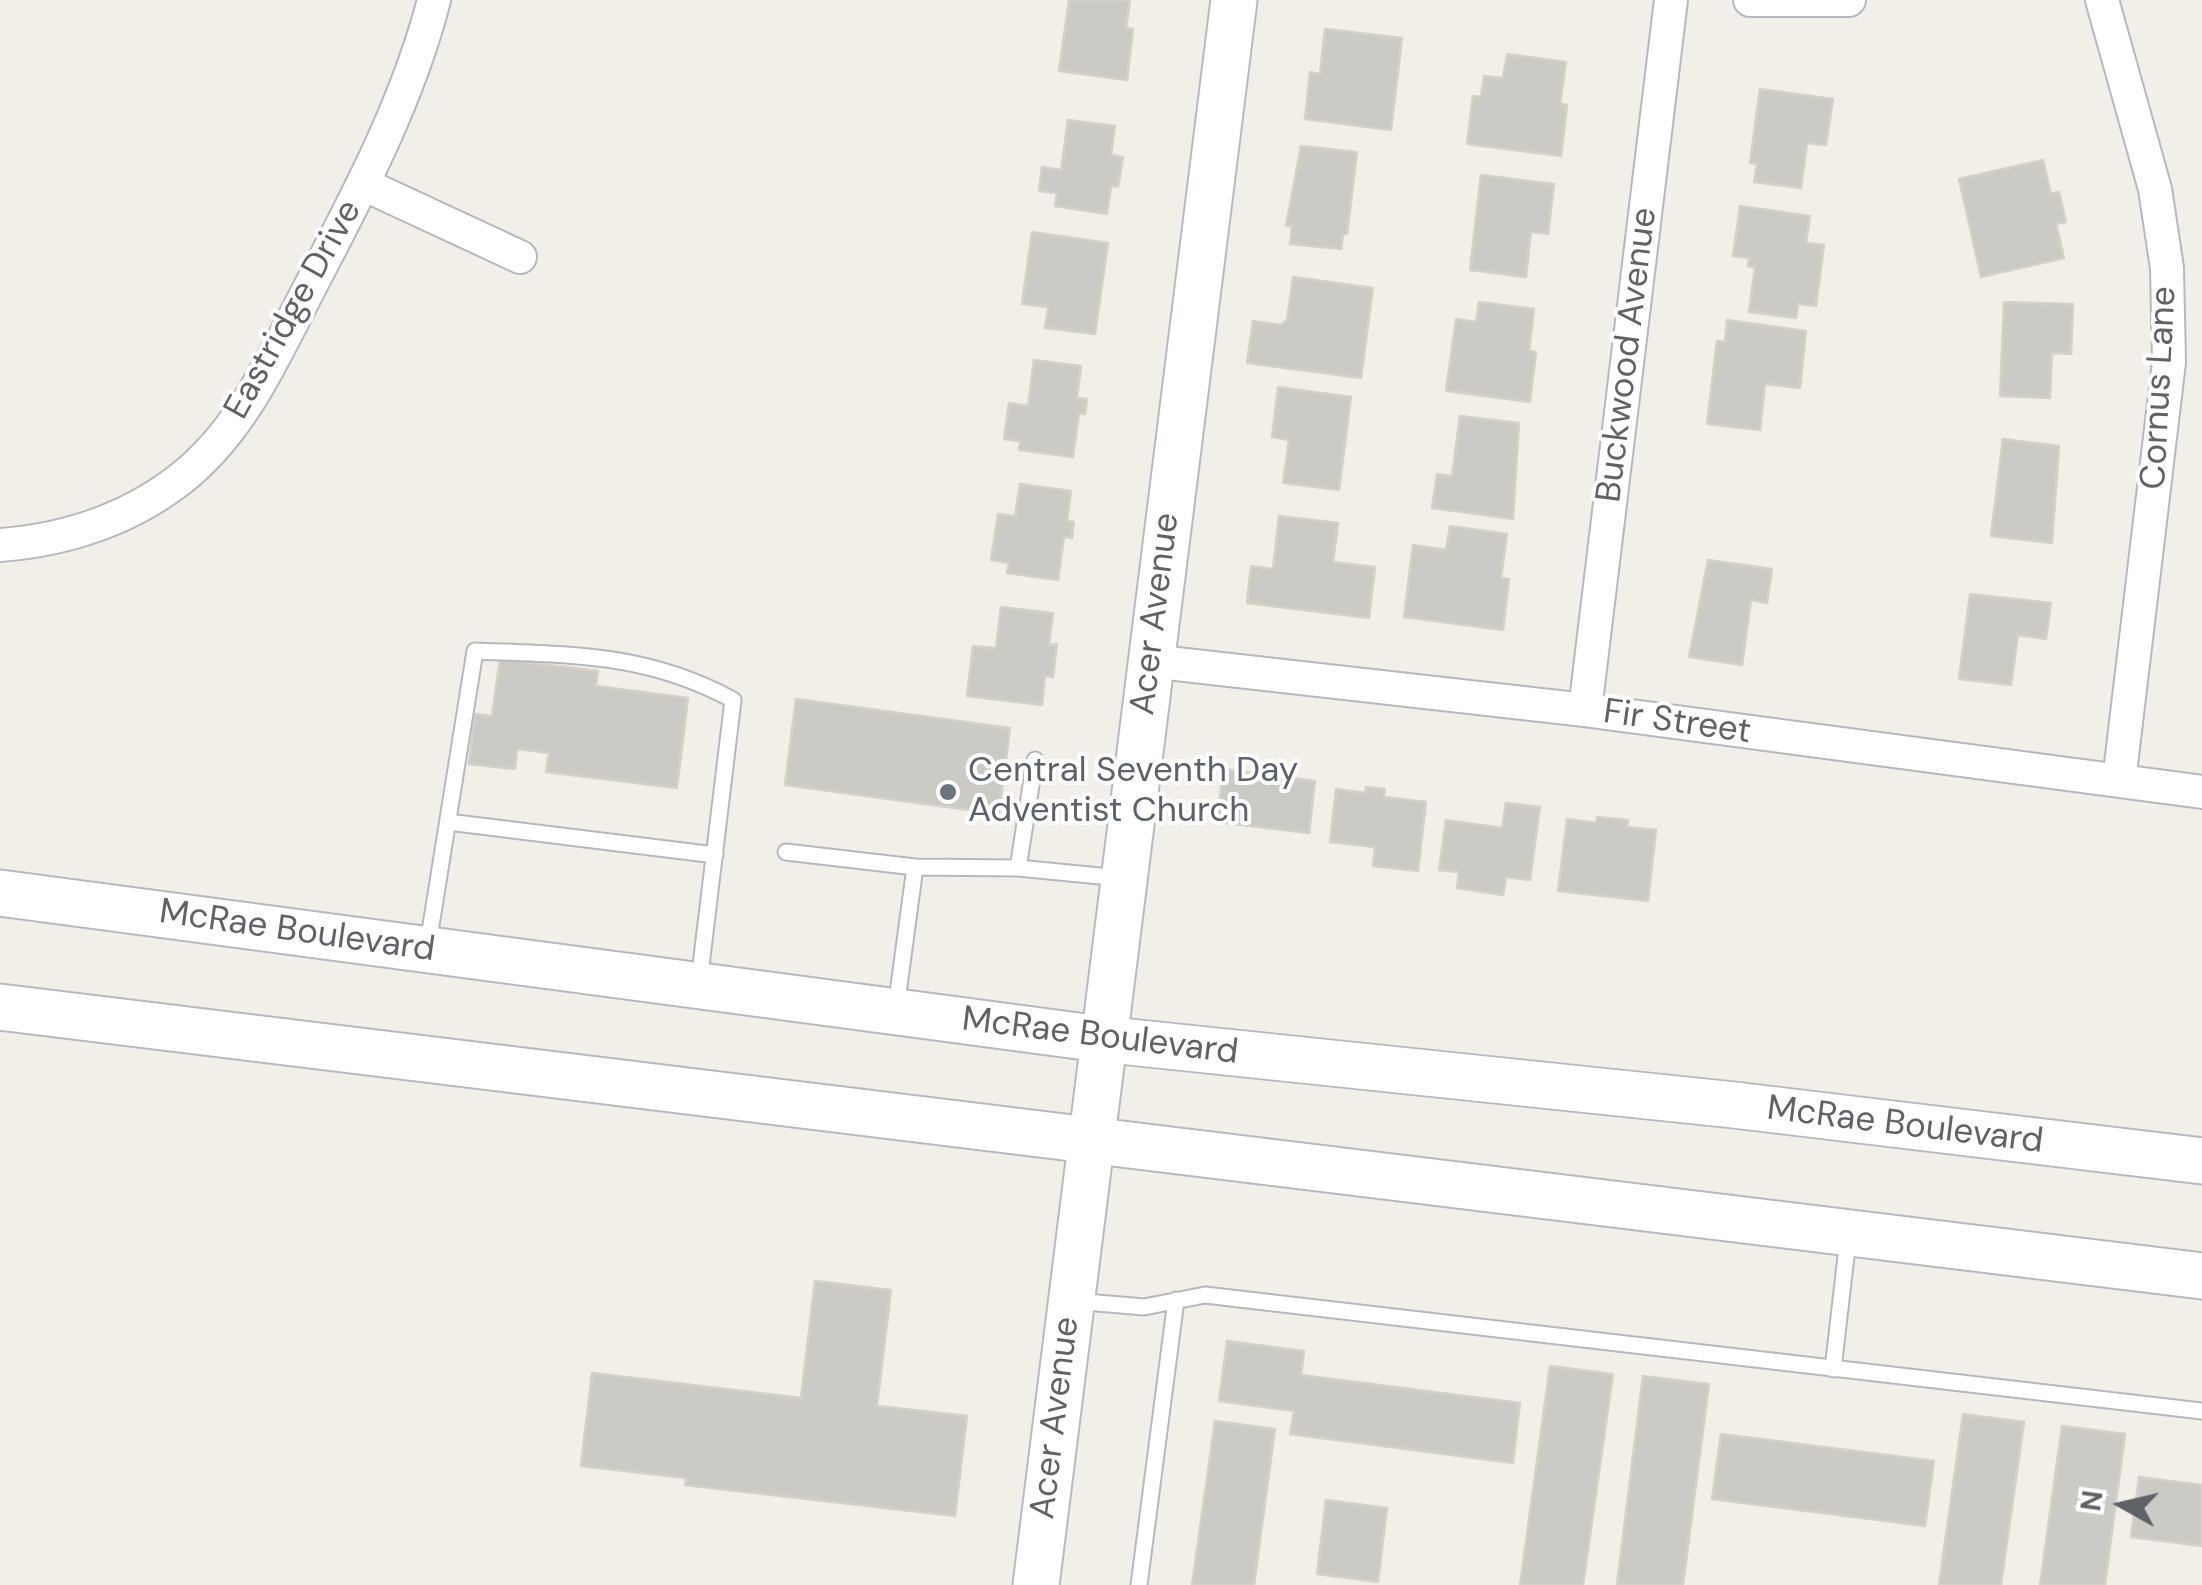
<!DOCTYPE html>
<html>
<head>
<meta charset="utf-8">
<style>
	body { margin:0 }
	#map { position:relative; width:2202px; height:1585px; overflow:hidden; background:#f1efe8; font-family:"DM Sans",sans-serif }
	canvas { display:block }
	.north { position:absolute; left:2072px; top:1455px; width:100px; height:100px; -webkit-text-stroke:8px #fff; paint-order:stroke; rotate:278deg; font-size:28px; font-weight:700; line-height:40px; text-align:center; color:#5f6368 }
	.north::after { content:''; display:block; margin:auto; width:35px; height:45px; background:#5f6368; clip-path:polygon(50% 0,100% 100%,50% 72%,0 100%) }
</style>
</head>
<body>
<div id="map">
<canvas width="2202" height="1585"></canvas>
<div class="north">N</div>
</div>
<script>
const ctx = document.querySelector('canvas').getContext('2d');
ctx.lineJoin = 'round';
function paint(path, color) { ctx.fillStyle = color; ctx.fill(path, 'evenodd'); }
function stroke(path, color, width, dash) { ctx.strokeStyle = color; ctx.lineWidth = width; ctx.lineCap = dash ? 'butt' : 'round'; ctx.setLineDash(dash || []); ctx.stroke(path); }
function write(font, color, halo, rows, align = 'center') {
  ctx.font = font + ' "DM Sans",sans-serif'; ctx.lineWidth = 8; ctx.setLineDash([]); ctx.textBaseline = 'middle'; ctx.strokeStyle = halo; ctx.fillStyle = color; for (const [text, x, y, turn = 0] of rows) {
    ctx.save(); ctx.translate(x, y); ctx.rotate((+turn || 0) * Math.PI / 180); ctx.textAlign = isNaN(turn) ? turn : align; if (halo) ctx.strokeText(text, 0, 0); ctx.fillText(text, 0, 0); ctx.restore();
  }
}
const building = new Path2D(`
	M1069,0H1130L1126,28L1133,29L1127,80L1059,71Z
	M1325,29L1402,38L1391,130L1305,119L1310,72L1320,74Z
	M1507,54L1566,62L1560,104L1567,105L1561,156L1467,144L1473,96L1481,97L1484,76L1503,78Z
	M1760,89L1833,99L1826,145L1807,143L1801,188L1754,182L1757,164L1750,163Z
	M1068,120L1115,126L1111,155L1123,157L1118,187L1111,186L1107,214L1055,206L1057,193L1039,191L1042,167L1061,170Z
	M1301,146L1357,152L1347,234H1343L1341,249L1290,244L1292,226H1286Z
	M2043,160L2051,194L2059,192L2066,222L2056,224L2064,258L1981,277L1959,179Z
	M1481,175L1554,184L1548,234L1531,232L1526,277L1470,270Z
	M1740,206L1810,216L1806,243L1824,245L1816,306L1798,304L1796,318L1749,312L1755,267L1748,266L1749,258L1733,256Z
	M1032,232L1108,243L1095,334L1045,328L1048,307L1022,304Z
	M1293,277L1373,288L1361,378L1247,363L1253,321L1281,325L1287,320Z
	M1479,302L1534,309L1529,351L1536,352L1530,402L1446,391L1456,319L1476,322Z
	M2004,302L2073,304L2071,354L2052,353L2050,398L2000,396Z
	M1727,320L1806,331L1800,388L1765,384L1760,430L1707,424L1717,341L1725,342Z
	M1034,360L1081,366L1077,398L1087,399L1085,414L1079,413L1073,457L1019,450L1020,441L1004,439L1009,403L1028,406Z
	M1278,387L1351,397L1339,490L1283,483L1289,440L1272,437Z
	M1460,416L1519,423L1513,519L1432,508L1437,474L1452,476Z
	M2003,439L2059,446L2052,543L1991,536Z
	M1020,484L1071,491L1067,521L1074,522L1072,538L1064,537L1058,580L1007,573L1009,563L991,560L998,514L1015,516Z
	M1279,516L1338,523L1333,562L1375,567L1369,618L1247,603L1251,566L1273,569Z
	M1450,526L1507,534L1501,578L1509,579L1503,630L1404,617L1413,545L1446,550Z
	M1708,560L1772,569L1767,603L1751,600L1742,665L1689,657Z
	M1970,594L2051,603L2046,639L2018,635L2011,685L1959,679Z
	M1001,607L1053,613L1049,645L1057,644L1053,677L1045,676L1042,705L967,696L973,646L996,648Z
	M500,659L598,671L596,686L688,698L677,788L546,772L549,753L517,749L515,769L469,764L475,714L492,716Z
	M796,699L1010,728L999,814L785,785Z
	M1223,769L1315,781L1309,833L1217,822Z
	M1366,787L1385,789L1384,797L1426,802L1418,871L1373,866L1375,847L1330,842L1336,789L1365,793Z
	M1506,803L1540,807L1530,880L1506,877L1503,895L1457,888L1459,872L1439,870L1446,820L1502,828Z
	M1597,817L1628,820L1627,827L1656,830L1648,901L1558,891L1567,819L1596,823Z
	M815,1281L891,1290L877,1406L967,1416L955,1516L685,1485L686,1478L581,1466L592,1373L801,1398Z
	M1227,1341L1304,1351L1301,1375L1520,1403L1513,1463L1290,1434L1294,1411L1219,1401Z
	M1550,1366L1613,1374L1583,1585H1520Z
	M1643,1376L1709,1384L1683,1585H1617Z
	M1963,1414L2024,1422L2001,1585H1939Z
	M1215,1421L1275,1429L1254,1585H1192Z
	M2062,1426L2125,1434L2105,1585H2040Z
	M1721,1434L1934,1461L1925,1526L1712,1499Z
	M2139,1477L2202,1485V1546L2131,1537Z
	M1326,1500L1387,1508L1378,1582L1317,1574Z`);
const lane = new Path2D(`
	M448,822L715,855
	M786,852L915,867L896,1008
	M915,867L1018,868L1120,878
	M1018,868L1035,760
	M428,944L475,651C572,655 646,653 733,700L699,982
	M1074,1301L1144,1307L1205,1295L2202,1411
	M1833,1369L1848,1239
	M1139,1585L1176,1300`);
const street = new Path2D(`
	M1750,0H1849
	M2102,0L2155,189L2167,268L2169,362L2119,781
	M363,184L520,257
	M0,545C69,540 136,517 189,472C246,423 276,352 310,287C358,195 408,101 434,0
	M1150,661L1585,710L2202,792
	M1585,710L1671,0`);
const secondary = new Path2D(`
	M0,893L1101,1039L1734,1105L2202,1161
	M0,1007L2202,1276
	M1036,1585L1234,0`);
const markers = [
	[948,792,10,"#6b7280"]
];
const streetNames = [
	["Eastridge Drive",294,310,-61],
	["Buckwood Avenue",1628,355,-83],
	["Cornus Lane",2160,388,-87],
	["Acer Avenue",1156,614,-83],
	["Fir Street",1677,723,8],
	["McRae Boulevard",297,932,8],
	["McRae Boulevard",1100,1037,7],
	["McRae Boulevard",1905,1126,7],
	["Acer Avenue",1056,1418,-83]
];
const worshipNames = [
	["Central Seventh Day",968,772],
	["Adventist Church",968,812]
];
paint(building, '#cccac5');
stroke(building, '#d6d1c6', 2.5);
stroke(lane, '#b5b8bc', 19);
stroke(street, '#b5b8bc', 36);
stroke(secondary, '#b6babf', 49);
stroke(lane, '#fff', 15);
stroke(street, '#fff', 32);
stroke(secondary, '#fff', 45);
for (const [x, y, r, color] of markers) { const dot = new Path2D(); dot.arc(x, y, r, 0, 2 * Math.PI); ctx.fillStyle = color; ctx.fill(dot); stroke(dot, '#fff', 4); }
write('35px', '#5f6368', '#fff', streetNames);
write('35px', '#5b616d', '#fff', worshipNames, 'left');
</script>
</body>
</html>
